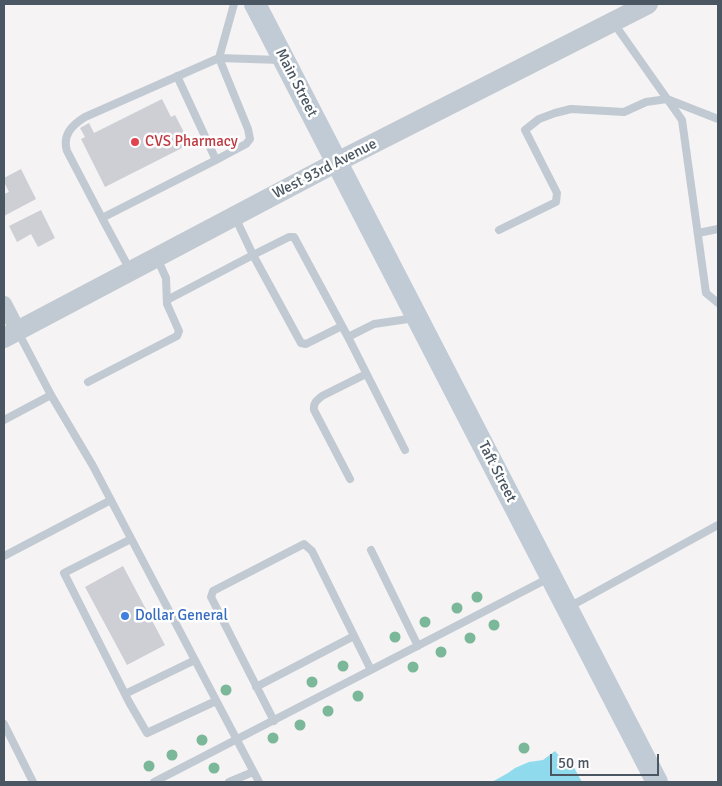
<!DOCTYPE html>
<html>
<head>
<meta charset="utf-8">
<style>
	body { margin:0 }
	#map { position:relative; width:722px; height:786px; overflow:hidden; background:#f5f3f3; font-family:Signika,sans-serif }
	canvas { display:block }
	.frame { position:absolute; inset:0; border:5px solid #4a5661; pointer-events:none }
	.scale { position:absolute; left:550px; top:754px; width:109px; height:22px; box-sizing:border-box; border:2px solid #4a5661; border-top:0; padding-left:6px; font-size:15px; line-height:18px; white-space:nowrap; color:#4a5661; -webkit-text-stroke:4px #fff; paint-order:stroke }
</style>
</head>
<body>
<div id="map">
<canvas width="722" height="786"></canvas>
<div class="frame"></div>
<div class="scale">50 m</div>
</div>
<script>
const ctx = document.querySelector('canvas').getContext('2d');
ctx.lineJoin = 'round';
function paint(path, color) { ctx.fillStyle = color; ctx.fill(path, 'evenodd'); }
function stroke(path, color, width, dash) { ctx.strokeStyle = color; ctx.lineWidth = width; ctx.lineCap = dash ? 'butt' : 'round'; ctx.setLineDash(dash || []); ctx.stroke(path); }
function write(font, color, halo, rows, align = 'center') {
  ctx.font = font + ' Signika,sans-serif'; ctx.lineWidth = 5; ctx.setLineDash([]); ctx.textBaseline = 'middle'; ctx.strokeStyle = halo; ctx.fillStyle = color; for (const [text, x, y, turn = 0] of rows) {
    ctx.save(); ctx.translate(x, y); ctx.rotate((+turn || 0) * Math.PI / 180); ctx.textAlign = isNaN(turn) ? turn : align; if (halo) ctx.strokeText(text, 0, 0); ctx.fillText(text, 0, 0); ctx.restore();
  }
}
const water = new Path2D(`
	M555,751L560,757L571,762L582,782H492L508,773L515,768L529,762L543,760Z`);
const building = new Path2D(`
	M162,99L171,117L175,115L190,144L105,187L81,139L85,137L80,128L89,123L94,133Z
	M21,169L36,199L4,216V194L9,192L4,182V178Z
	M41,210L55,238L38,247L31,234L17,242L9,226Z
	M123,566L165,645L127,665L85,587Z`);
const service = new Path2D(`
	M234,4L219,58L280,60
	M613,22L682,120L706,293L718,303
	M177,76L216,160
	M235,217L253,255L289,237H294L348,337
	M102,218L67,151C62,135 72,125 85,117L219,58L248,129L250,139L246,144L216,160L102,218L130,270
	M499,230L556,202L557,193L525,130L539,119L555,113L571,109L624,112L646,102L667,99L718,119
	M698,233L718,229
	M167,300L253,255L301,343L306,344L342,326
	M18,332L51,395L93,466L259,782
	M88,382L177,336L179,331L167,304L166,278L157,258
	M4,420L51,395
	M405,450L348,337L374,324L415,318
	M350,479L314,410C313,403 317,400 322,396L366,374
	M131,539L64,573L129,702L147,733L216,701
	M371,550L418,646
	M4,556L111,500
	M569,607L718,525
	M256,687L354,636
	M125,694L195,660
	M274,721L211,597L213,591L304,544L312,551L371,670
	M4,724L33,782
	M154,782L549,578
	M229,782L253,772`);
const minor = new Path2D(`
	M4,304L18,331`);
const tertiary = new Path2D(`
	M4,338L337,162L648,4`);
const secondary = new Path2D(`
	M255,4L657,782`);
const trees = [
	[477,597],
	[457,608],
	[425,622],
	[494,625],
	[395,637],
	[470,638],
	[441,652],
	[343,666],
	[413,667],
	[312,682],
	[226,690],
	[358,696],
	[328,711],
	[300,725],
	[273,738],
	[202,740],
	[524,748],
	[172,755],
	[149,766],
	[214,768]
];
const markers = [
	[135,142,5,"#e0444e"],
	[125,616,5,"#3f7fe0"]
];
const streetNames = [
	["Main Street",296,83,63],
	["West 93rd Avenue",325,169,-27],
	["Taft Street",497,472,63]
];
const healthNames = [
	["CVS Pharmacy",145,142]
];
const shopNames = [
	["Dollar General",135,616]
];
paint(water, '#90daee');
paint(building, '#cdcfd5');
stroke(service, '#c1cad2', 8);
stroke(minor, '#c1cad2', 16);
stroke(tertiary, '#c1cad2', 20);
stroke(secondary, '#c1cbd6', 22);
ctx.fillStyle = '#7bb799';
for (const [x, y] of trees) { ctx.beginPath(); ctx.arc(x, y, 5.5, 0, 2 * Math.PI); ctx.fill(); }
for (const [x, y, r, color] of markers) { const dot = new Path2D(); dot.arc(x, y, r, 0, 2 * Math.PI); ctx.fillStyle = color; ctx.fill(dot); stroke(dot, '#fff', 2); }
write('15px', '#4a5661', '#fff', streetNames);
write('15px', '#be3a42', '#fff', healthNames, 'left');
write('15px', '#366cbe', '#fff', shopNames, 'left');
</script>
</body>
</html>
